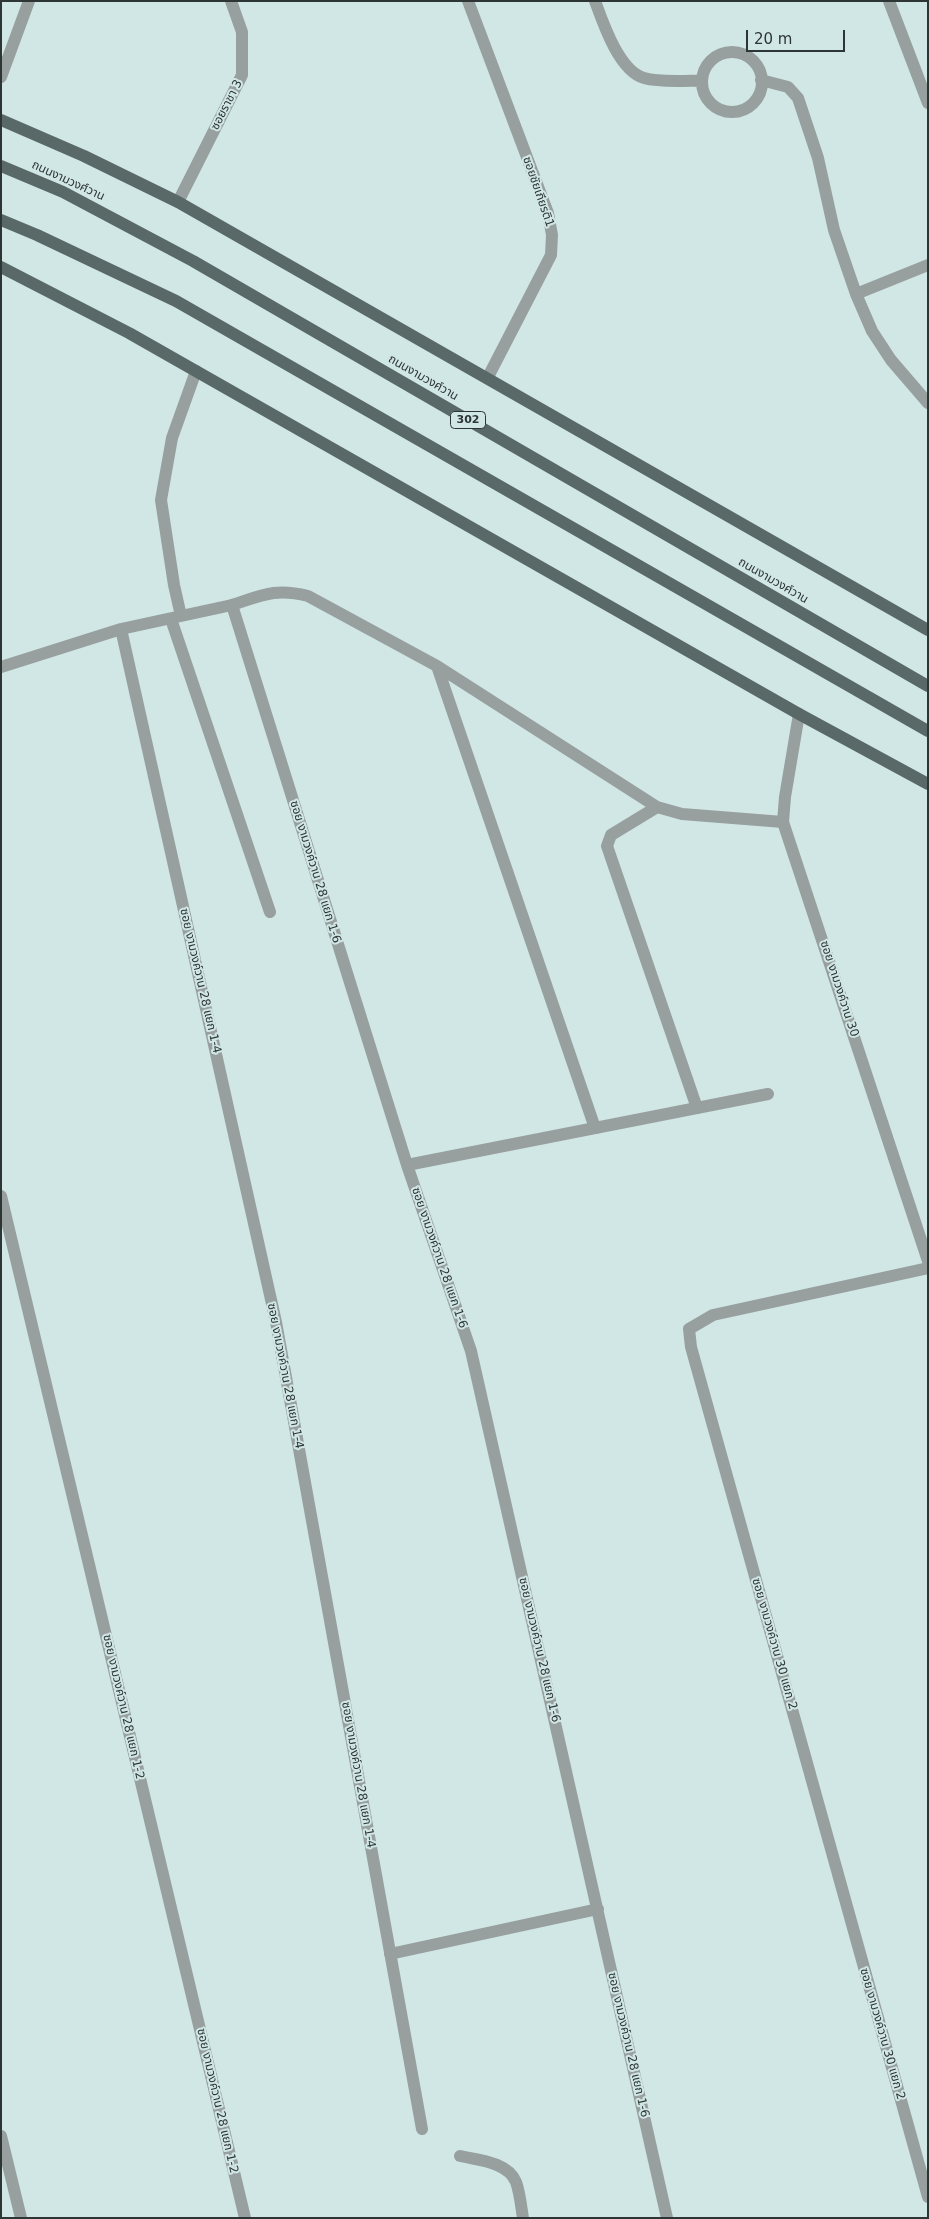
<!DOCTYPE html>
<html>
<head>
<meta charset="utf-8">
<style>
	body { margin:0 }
	#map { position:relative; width:929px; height:2219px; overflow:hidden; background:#d1e7e5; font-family:"DejaVu Sans",sans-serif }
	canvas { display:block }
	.frame { position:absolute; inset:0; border:2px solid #2d3535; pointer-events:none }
	.scale { position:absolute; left:746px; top:30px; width:99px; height:22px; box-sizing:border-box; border:2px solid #2d3535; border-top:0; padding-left:6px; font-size:15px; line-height:18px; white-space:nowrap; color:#2d3535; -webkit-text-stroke:4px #d1e7e5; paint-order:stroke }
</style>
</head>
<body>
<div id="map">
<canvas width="929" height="2219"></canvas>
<div class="frame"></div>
<div class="scale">20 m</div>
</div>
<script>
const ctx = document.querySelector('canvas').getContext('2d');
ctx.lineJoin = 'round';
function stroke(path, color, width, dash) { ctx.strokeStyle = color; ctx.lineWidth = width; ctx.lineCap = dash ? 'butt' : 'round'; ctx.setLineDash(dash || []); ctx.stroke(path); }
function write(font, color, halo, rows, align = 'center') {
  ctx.font = font + ' "DejaVu Sans","Noto Sans Thai",sans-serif'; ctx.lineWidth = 4; ctx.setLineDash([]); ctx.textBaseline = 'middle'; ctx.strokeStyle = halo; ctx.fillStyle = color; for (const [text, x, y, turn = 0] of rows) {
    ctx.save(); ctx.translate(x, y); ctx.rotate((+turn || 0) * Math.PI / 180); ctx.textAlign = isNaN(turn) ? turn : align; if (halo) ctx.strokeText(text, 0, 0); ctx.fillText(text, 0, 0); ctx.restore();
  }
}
const service = new Path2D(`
	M595,1C603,23 619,71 644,78C661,83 684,80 702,81
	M889,1L928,103
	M702 82a30 30 0 1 1 60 0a30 30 0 1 1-60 0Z
	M761,80L788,87L798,98L818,158L834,230L856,294L872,331L891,360L928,403
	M856,294L928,265
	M232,605C263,595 275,588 308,596L437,666L657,807L682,814L783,822
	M171,619L270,912
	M437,666L595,1128
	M657,807L611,835L607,846L697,1108`);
const minor = new Path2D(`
	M468,1L548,213L552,235L551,255L488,377
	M1,77L29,1
	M178,202L242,75V32L231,1
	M196,371L172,438L161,500L174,585L181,616L232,605L407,1165L471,1351L667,2218
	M121,629L276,1322L422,2129
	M1,667L121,629L181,616
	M799,714L785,797L783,822L928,1261
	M407,1165L768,1094
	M1,1196L245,2218
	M928,1268L713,1315L689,1329L691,1347L928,2197
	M390,1954L598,1909
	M1,2136L21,2218
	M460,2156C478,2160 508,2162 516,2182C520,2193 521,2206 523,2218`);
const primary = new Path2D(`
	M1,120L84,156L178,202L928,630
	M1,166L63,192L193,261L928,686
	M1,220L37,235L176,301L928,731
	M1,267L129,333L799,714L928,784`);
const shields = [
	[468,420,35]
];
const shieldNames = [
	["302",468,420]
];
const streetNames = [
	["ซอยราชา 3",227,105,-63],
	["ถนนงามวงศ์วาน",68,181,25],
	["ซอยชัยเกียรติ1",538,192,71],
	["ถนนงามวงศ์วาน",423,378,30],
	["ถนนงามวงศ์วาน",773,581,30],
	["ซอย งามวงค์วาน 28 แยก 1-6",315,872,73],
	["ซอย งามวงค์วาน 28 แยก 1-4",200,981,77],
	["ซอย งามวงค์วาน 30",839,989,72],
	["ซอย งามวงค์วาน 28 แยก 1-6",439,1258,71],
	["ซอย งามวงค์วาน 28 แยก 1-4",285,1376,79],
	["ซอย งามวงค์วาน 30 แยก 2",774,1644,74],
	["ซอย งามวงค์วาน 28 แยก 1-6",539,1650,77],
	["ซอย งามวงค์วาน 28 แยก 1-2",123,1707,77],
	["ซอย งามวงค์วาน 28 แยก 1-4",358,1775,80],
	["ซอย งามวงค์วาน 30 แยก 2",882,2034,74],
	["ซอย งามวงค์วาน 28 แยก 1-6",628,2045,77],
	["ซอย งามวงค์วาน 28 แยก 1-2",217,2101,77]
];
stroke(service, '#97a09f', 12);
stroke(minor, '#97a09f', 12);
stroke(primary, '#596967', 12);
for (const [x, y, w] of shields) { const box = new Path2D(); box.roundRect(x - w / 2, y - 8.5, w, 17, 4); ctx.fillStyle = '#d1e7e5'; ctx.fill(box); stroke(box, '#2d3535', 1); }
write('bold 11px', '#2d3535', null, shieldNames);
write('12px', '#2d3535', '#d1e7e5', streetNames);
</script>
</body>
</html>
